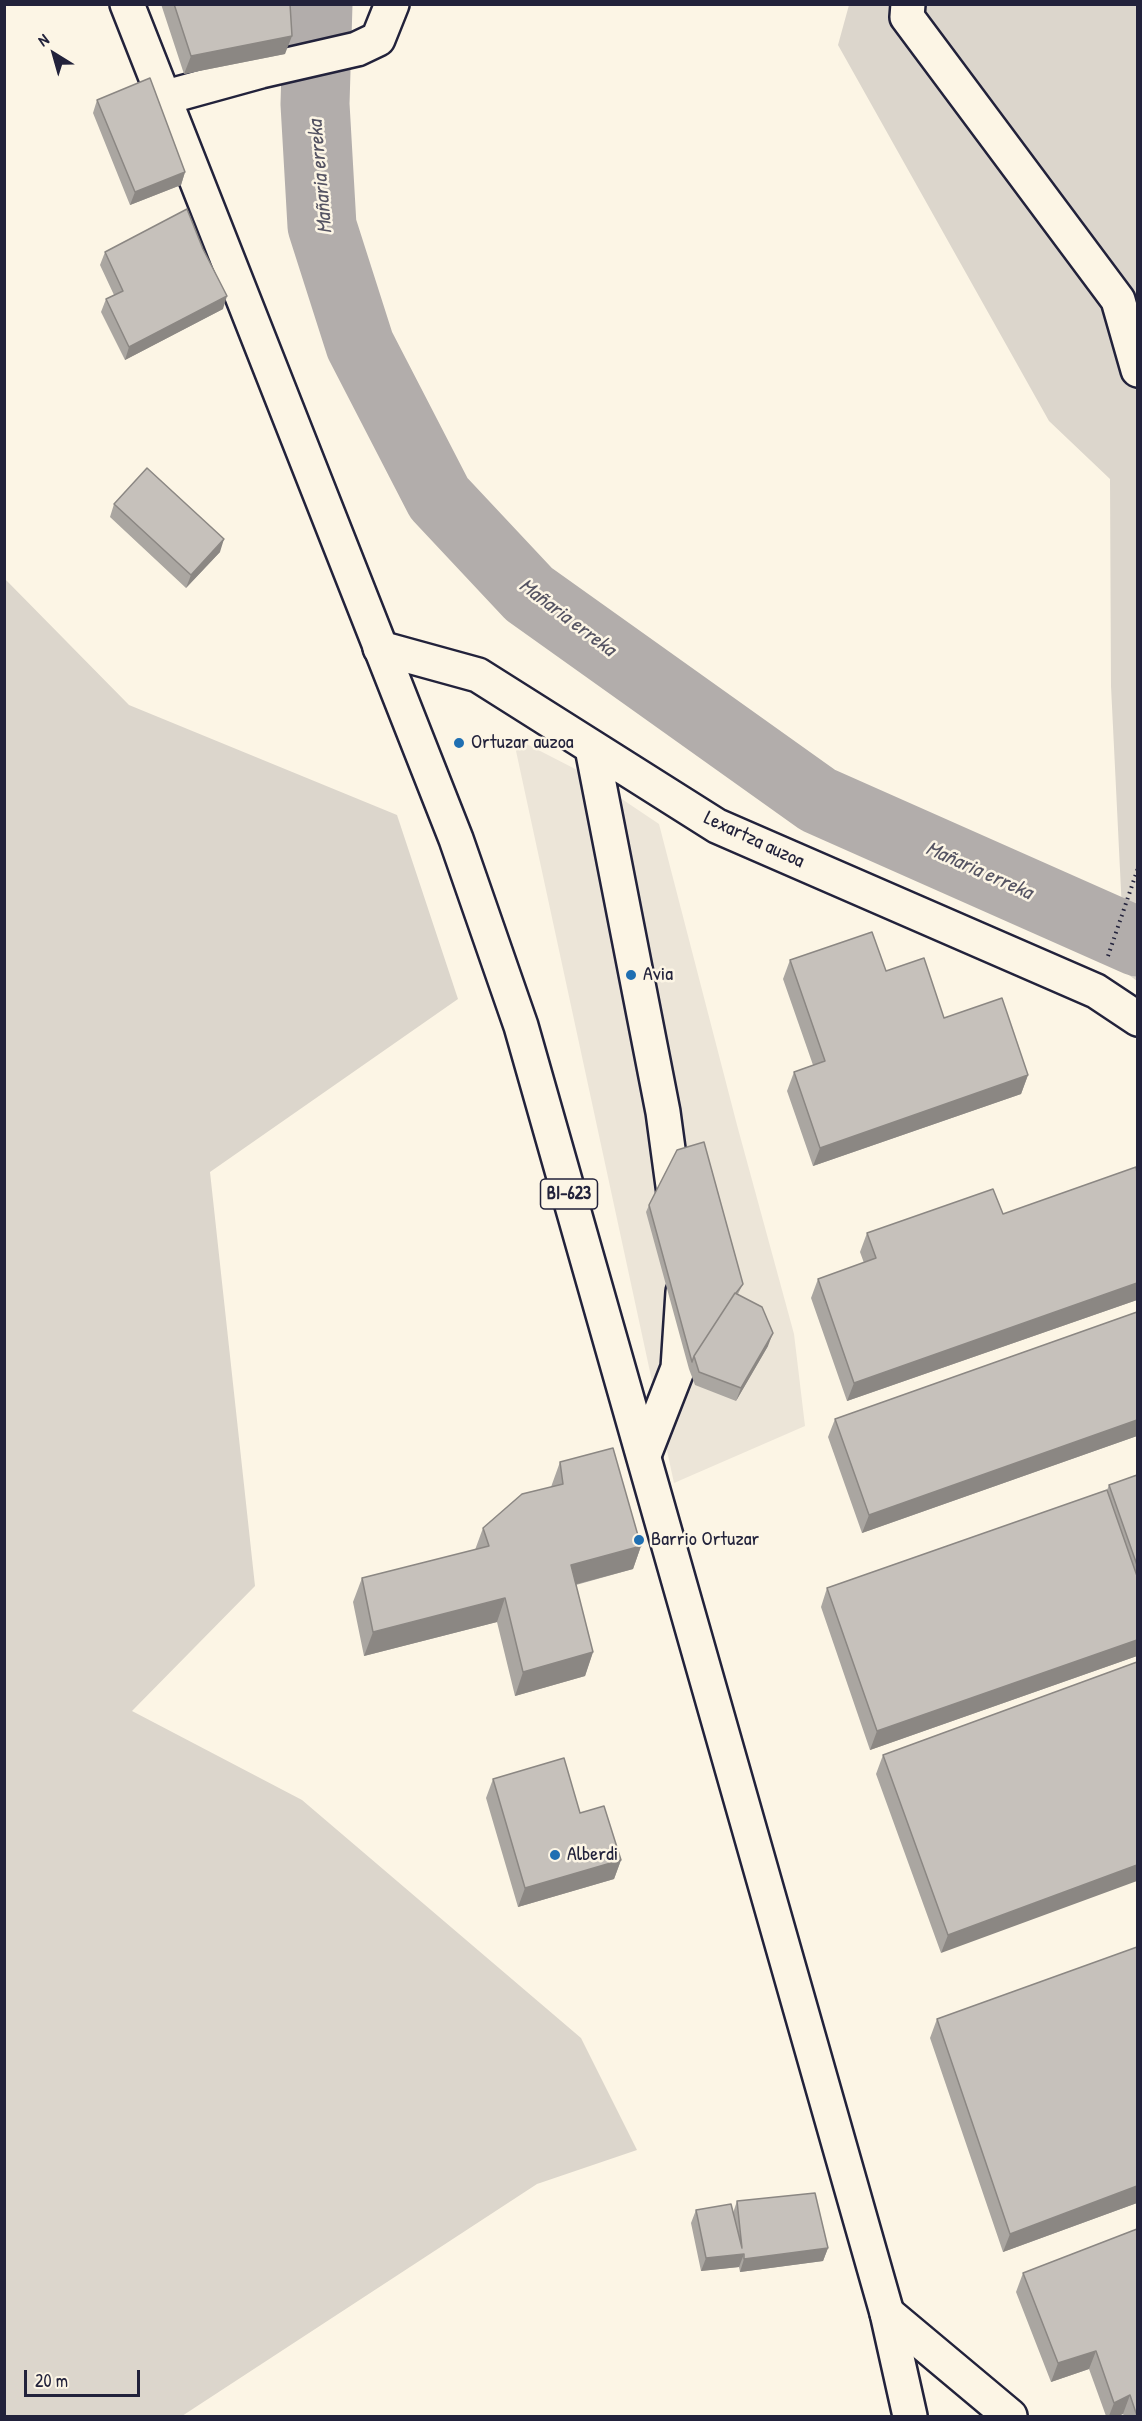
<!DOCTYPE html>
<html>
<head>
<meta charset="utf-8">
<style>
	body { margin:0 }
	#map { position:relative; width:1142px; height:2421px; overflow:hidden; background:#fcf5e5; font-family:"Patrick Hand",sans-serif }
	canvas { display:block }
	.frame { position:absolute; inset:0; border:6px solid #22223b; pointer-events:none }
	.north { position:absolute; left:24px; top:24px; width:60px; height:60px; -webkit-text-stroke:4px #fcf5e5; paint-order:stroke; rotate:323deg; font-size:16px; font-weight:700; line-height:24px; text-align:center; color:#22223b }
	.north::after { content:''; display:block; margin:auto; width:21px; height:27px; background:#22223b; clip-path:polygon(50% 0,100% 100%,50% 72%,0 100%) }
	.scale { position:absolute; left:24px; top:2370px; width:116px; height:27px; box-sizing:border-box; border:3px solid #22223b; border-top:0; padding-left:8px; font-size:18px; line-height:21px; white-space:nowrap; color:#22223b; -webkit-text-stroke:4px #fcf5e5; paint-order:stroke }
</style>
</head>
<body>
<div id="map">
<canvas width="1142" height="2421"></canvas>
<div class="frame"></div>
<div class="north">N</div>
<div class="scale">20 m</div>
</div>
<script>
const ctx = document.querySelector('canvas').getContext('2d');
ctx.lineJoin = 'round';
function paint(path, color) { ctx.fillStyle = color; ctx.fill(path, 'evenodd'); }
function stroke(path, color, width, dash) { ctx.strokeStyle = color; ctx.lineWidth = width; ctx.lineCap = dash ? 'butt' : 'round'; ctx.setLineDash(dash || []); ctx.stroke(path); }
function write(font, color, halo, rows, align = 'center') {
  ctx.font = font + ' "Patrick Hand",sans-serif'; ctx.lineWidth = 5; ctx.setLineDash([]); ctx.textBaseline = 'middle'; ctx.strokeStyle = halo; ctx.fillStyle = color; for (const [text, x, y, turn = 0] of rows) {
    ctx.save(); ctx.translate(x, y); ctx.rotate((+turn || 0) * Math.PI / 180); ctx.textAlign = isNaN(turn) ? turn : align; if (halo) ctx.strokeText(text, 0, 0); ctx.fillText(text, 0, 0); ctx.restore();
  }
}
const built = new Path2D(`
	M513,737L583,773L659,824L737,1125L794,1334L805,1426L674,1483Z`);
const green = new Path2D(`
	M849,5H1137V981L1125,972L1111,686L1110,479L1049,421L838,45Z
	M5,579L129,705L397,815L458,999L210,1172L255,1586L132,1711L302,1800L581,2038L637,2150L537,2184L182,2416H5Z`);
const river = new Path2D(`
	M318,4L315,104L322,226L360,345L439,498L529,594L818,800L1138,942`);
const path = new Path2D(`
	M1108,956L1138,868`);
const minor = new Path2D(`
	M908,4L907,17L1118,300L1138,370
	M163,98L261,71L357,49L378,39L392,4
	M380,648L478,675L717,826L1096,991L1138,1019
	M592,748L663,1112L676,1208
	M644,1455L678,1368L683,1292
	M887,2313L1010,2416`);
const major = new Path2D(`
	M127,4L456,839L521,1026L887,2313L910,2416`);
const wall = new Path2D(`
	M161,4H290L285,54L184,74Z
	M97,100L185,172L181,185L130,205L93,113Z
	M105,252L223,309L125,360L101,312L106,299L114,295L100,265Z
	M114,504L220,552L186,588L110,517Z
	M790,960L886,971L944,1018L1028,1075L1021,1094L813,1166L787,1091L794,1072L813,1065L783,979Z
	M1137,1173V1300L847,1401L811,1298L818,1279L864,1263L860,1252L867,1233L1003,1214Z
	M649,1205L743,1284L738,1294L768,1346L736,1401L695,1385L689,1369L646,1212Z
	M1137,1312V1436L862,1533L828,1437L835,1419Z
	M560,1462L641,1546L633,1569L576,1585L593,1652L585,1676L515,1696L497,1622L364,1656L353,1602L362,1578L475,1550L483,1528L551,1487Z
	M1137,1475V1656L870,1750L821,1607L827,1588L1107,1490L1109,1485Z
	M1137,1662L941,1953L876,1774L883,1755Z
	M493,1779L580,1813L621,1860L614,1879L518,1907L486,1798Z
	M1137,1947V2203L1003,2252L930,2038L937,2019Z
	M737,2201L828,2248L823,2261L740,2272L739,2267L701,2271L691,2223L696,2210L733,2213Z
	M1137,2229V2416H1124L1123,2414L1118,2416H1106L1089,2369L1051,2382L1016,2292L1023,2273Z`);
const shadedWall = new Path2D(`
	M292,36L285,54L184,74L191,56Z
	M185,172L181,185L130,205L135,192Z
	M227,296L223,309L125,360L129,347Z
	M224,539L220,552L186,588L191,575Z
	M1028,1075L1021,1094L813,1166L820,1148Z
	M1137,1283V1300L847,1401L854,1383Z
	M773,1333L768,1346L736,1401L741,1388Z
	M1137,1420V1436L862,1533L869,1515Z
	M641,1546L633,1569L562,1588L571,1565Z
	M505,1598L497,1622L364,1656L373,1632Z
	M1137,1640V1656L870,1750L877,1731Z
	M593,1652L585,1676L515,1696L523,1672Z
	M621,1860L614,1879L518,1907L525,1888Z
	M1137,1865V1881L941,1953L948,1935Z
	M1137,2186V2203L1003,2252L1010,2234Z
	M828,2248L823,2261L740,2272L744,2259Z
	M744,2254L739,2267L701,2271L706,2258Z
	M1096,2351L1089,2369L1051,2382L1058,2363Z
	M1130,2395L1123,2414L1118,2416H1109L1114,2403Z`);
const building = new Path2D(`
	M174,4H290L292,36L191,56Z
	M150,78L185,172L135,192L97,100Z
	M187,209L203,249L227,296L129,347L106,299L123,291L105,252Z
	M147,468L224,539L191,575L114,504Z
	M872,932L886,971L924,958L944,1018L1002,998L1028,1075L820,1148L794,1072L825,1061L790,960Z
	M704,1142L743,1284L736,1293H735L694,1356L692,1362L649,1205L677,1150Z
	M1136,1167L1137,1173V1283L854,1383L818,1279L876,1258L867,1233L993,1189L1003,1214Z
	M735,1293L762,1307L773,1333L741,1388L699,1372L694,1356Z
	M1137,1312V1420L869,1515L835,1419Z
	M613,1448L641,1546L571,1565L593,1652L523,1672L505,1598L373,1632L362,1578L489,1546L483,1528L522,1494L563,1484L560,1462Z
	M1137,1475V1565L1109,1485Z
	M1107,1490L1137,1576V1640L877,1731L827,1588Z
	M1137,1662V1865L948,1935L883,1755Z
	M564,1758L580,1813L604,1806L621,1860L525,1888L493,1779Z
	M1137,1947V2186L1010,2234L937,2019Z
	M815,2193L828,2248L744,2259V2254L706,2258L696,2210L731,2204L742,2248L737,2201Z
	M1137,2229V2416L1130,2395L1114,2403L1096,2351L1058,2363L1023,2273Z`);
const markers = [
	[459,743,6,"#1f6fb2"],
	[631,975,6,"#1f6fb2"],
	[639,1540,6,"#1f6fb2"],
	[555,1855,6,"#1f6fb2"]
];
const shields = [
	[569,1194,57]
];
const shieldNames = [
	["BI-623",569,1194]
];
const poiNames = [
	["Ortuzar auzoa",471,743],
	["Avia",643,975],
	["Barrio Ortuzar",651,1540],
	["Alberdi",567,1855]
];
const streetNames = [
	["Lexartza auzoa",754,840,25]
];
const waterNames = [
	["Mañaria erreka",321,177,-95],
	["Mañaria erreka",567,618,37],
	["Mañaria erreka",979,871,24]
];
paint(built, '#ece5d8');
paint(green, '#dcd6cc');
stroke(river, '#b2adab', 69);
stroke(minor, '#22223b', 38);
stroke(major, '#22223b', 38);
stroke(path, '#22223b', 4, [1.5, 4.5]);
stroke(minor, '#fcf5e5', 33);
stroke(major, '#fcf5e5', 33);
paint(wall, '#aaa6a1');
paint(shadedWall, '#8b8783');
paint(building, '#c6c1bb');
stroke(building, '#8b8783', 1.5);
for (const [x, y, r, color] of markers) { const dot = new Path2D(); dot.arc(x, y, r, 0, 2 * Math.PI); ctx.fillStyle = color; ctx.fill(dot); stroke(dot, '#fcf5e5', 2); }
for (const [x, y, w] of shields) { const box = new Path2D(); box.roundRect(x - w / 2, y - 15, w, 30, 4.5); ctx.fillStyle = '#fcf5e5'; ctx.fill(box); stroke(box, '#22223b', 1.5); }
write('bold 18px', '#22223b', null, shieldNames);
write('20px', '#22223b', '#fcf5e5', poiNames, 'left');
write('20px', '#22223b', '#fcf5e5', streetNames);
write('italic 21px', '#545362', '#fcf5e5', waterNames);
</script>
</body>
</html>
